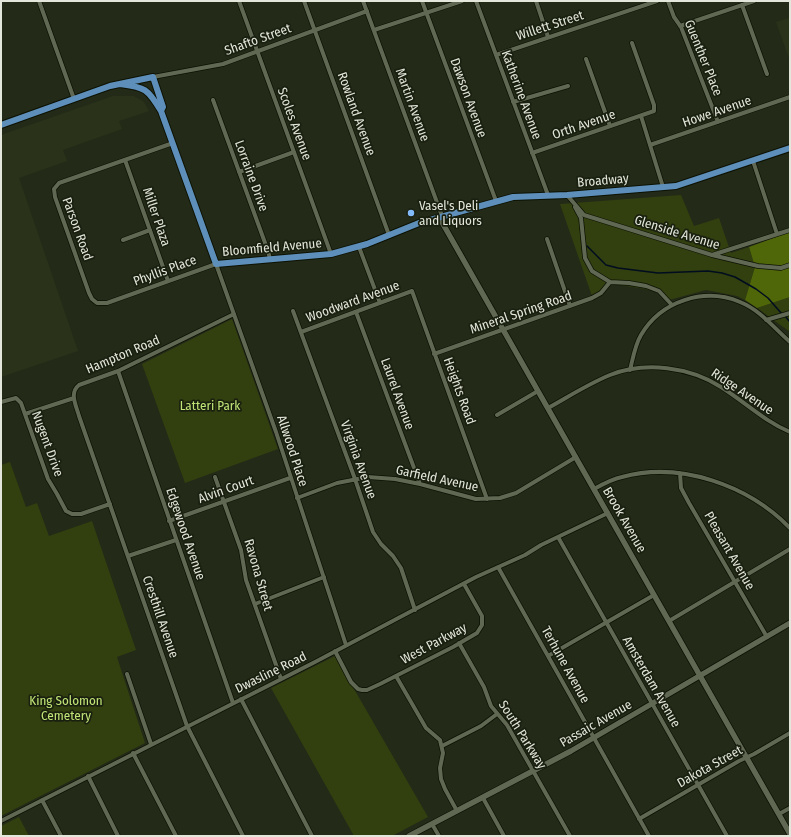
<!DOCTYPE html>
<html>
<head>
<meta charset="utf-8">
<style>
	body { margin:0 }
	#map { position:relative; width:791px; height:837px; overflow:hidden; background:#232a18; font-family:"Fira Sans Condensed",sans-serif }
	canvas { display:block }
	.frame { position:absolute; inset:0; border:2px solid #e2e6db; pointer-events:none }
</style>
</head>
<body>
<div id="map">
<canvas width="791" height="837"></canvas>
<div class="frame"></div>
</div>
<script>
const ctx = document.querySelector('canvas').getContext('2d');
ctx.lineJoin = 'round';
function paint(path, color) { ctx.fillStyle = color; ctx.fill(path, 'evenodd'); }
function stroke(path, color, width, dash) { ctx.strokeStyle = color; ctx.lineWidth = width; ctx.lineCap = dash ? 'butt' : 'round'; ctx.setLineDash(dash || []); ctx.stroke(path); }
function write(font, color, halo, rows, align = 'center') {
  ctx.font = font + ' "Fira Sans Condensed",sans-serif'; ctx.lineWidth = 3.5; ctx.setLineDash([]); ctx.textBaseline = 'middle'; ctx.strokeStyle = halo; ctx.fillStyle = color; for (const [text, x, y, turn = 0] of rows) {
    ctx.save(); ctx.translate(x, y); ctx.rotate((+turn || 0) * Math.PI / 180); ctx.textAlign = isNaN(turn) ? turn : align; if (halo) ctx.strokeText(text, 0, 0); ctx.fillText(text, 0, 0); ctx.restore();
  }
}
const built = new Path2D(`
	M790,18V61L776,22Z
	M113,96H134L144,102L149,111L119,121L122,129L63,150L67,161L19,178L78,351L1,377V135Z`);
const green = new Path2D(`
	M681,195L694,226L719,218L731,253L749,247L755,267L745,300L737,296L706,290L669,300L656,291L609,283L593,299L560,204Z
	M790,297V332L757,308Z
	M232,319L278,449L185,483L142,364Z
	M10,462L26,507L37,503L49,536L92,521L136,650L117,657L145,743L1,816V465Z
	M335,656L428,817L392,836H354L271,688Z
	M19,817L29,836H1V826Z`);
const forest = new Path2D(`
	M790,232V297L757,308L745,300L755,267L749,247Z`);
const stream = new Path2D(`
	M587,246L606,265L618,268L658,273L708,271L722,273L735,277L756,289L768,298L782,314
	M785,316L790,322`);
const street = new Path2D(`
	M39,1L74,99
	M239,1L331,254
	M304,1L389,235
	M363,1L442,216
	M422,1L496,201
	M476,1L548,195
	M536,1L548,37
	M668,1L674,17L681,27L718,122
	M742,5L767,74
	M680,26L754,1
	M374,30L462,1
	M496,55L657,1
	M586,59L610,126
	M153,77L223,64L367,11
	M213,100L268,251L270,259
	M513,102L568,86
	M641,116L663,187
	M173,143L59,183L54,189L55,197L89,293L92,299L97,303H107L216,264L276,432L346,645
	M650,145L790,97
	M532,153L654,111V105L632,43
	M125,160L168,281
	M753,161L777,234
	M239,172L294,152
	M567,195L584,215L712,255L758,266L781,268L790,265
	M575,207L581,218L585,258L592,271L610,282L629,283L646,286L659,291L672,305
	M547,239L570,306
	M123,240L150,230
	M359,247L380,303
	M712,255L790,230
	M293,311L355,479L373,532L381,544L393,556L401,568L415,610
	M356,312L420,484
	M234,314L118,371L79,385C69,393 76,405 79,416L187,726L243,836
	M766,320L790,313
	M301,332L412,291L487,499
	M434,354L592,298L601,293L610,282
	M630,370C633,358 635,345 641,335C661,301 704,287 740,302C760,310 774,328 790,342
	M118,371L233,703
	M1,402L16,398L21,403L48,479L57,494L66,511L72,514H81L110,504
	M548,408C568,397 588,384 610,375C645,361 690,367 721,387C745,402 764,421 790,432
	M25,414L74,398
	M497,415L538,391
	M680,473L681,488L689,503L767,637
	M215,477L241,550L246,580L281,679
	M594,489C603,484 612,479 622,477C680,461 748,485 790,528
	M297,498L337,483L368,477L395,479L420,484L476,499L500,498L516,493L576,457
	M169,521L290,478
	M558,537L727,836
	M128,556L176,540
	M498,567L649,836
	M255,604L324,577
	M669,621L790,549
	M459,643L484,687L491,706L507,725L570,836
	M335,651L351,682L358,689L362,690H367L380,684L453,647L477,633L482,625V616L464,584
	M548,656L654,595
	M127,674L151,744
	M396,676L426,728L440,740L443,753L440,768L441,779L445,789L457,811
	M241,699L312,836
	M442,746L481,726L497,714
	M133,753L176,836
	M88,776L118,836
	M483,798L504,836
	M42,800L61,836
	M779,814L790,808
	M639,819L739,761L754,754L790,733
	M1,821L315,662L476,577L525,555L541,545L608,513
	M432,824L439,836`);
const secondary = new Path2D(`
	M439,217L790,834
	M409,836L571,751L790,623`);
const primary = new Path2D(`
	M120,84C145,87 148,89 161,111L216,264L331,254L367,244L419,223L513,197L567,195L676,186L790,148
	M1,125L110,86L153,77L163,107L161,111`);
const markers = [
	[411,213,4,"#84bcfb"]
];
const streetNames = [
	["Willett Street",550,26,-18],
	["Shafto Street",258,40,-20],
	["Guenther Place",703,58,68],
	["Katherine Avenue",521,95,70],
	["Dawson Avenue",468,98,70],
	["Martin Avenue",412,105,70],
	["Howe Avenue",717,112,-19],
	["Rowland Avenue",356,114,70],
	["Scoles Avenue",294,124,70],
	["Orth Avenue",584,125,-19],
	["Lorraine Drive",251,176,70],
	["Broadway",603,181,-5],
	["Miller Plaza",156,217,71],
	["Parson Road",77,229,70],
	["Glenside Avenue",677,233,17],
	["Bloomfield Avenue",272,248,-5],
	["Phyllis Place",165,271,-20],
	["Woodward Avenue",353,302,-20],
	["Mineral Spring Road",521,313,-19],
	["Hampton Road",123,355,-23],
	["Heights Road",459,391,70],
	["Ridge Avenue",742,392,34],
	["Laurel Avenue",397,394,70],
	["Nugent Drive",47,444,70],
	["Allwood Place",292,451,72],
	["Virginia Avenue",358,460,70],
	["Garfield Avenue",437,479,12],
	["Alvin Court",226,490,-20],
	["Brook Avenue",624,520,60],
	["Edgewood Avenue",185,534,71],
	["Pleasant Avenue",729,551,60],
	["Ravona Street",258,575,74],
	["Cresthill Avenue",160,617,71],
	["West Parkway",434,644,-28],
	["Terhune Avenue",565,665,61],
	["Dwasline Road",271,673,-26],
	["Amsterdam Avenue",651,682,60],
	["Passaic Avenue",596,724,-30],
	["South Parkway",522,735,58],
	["Dakota Street",710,767,-29]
];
const poiNames = [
	["Vasel's Deli",419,206],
	["and Liquors",419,221]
];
const parkNames = [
	["Latteri Park",210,406],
	["King Solomon",66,701],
	["Cemetery",66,716]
];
paint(built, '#2a321a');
paint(green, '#323f0f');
paint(forest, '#4f6609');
stroke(stream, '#000d1f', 1.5);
stroke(street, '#0d1203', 5.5);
stroke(secondary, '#0d1203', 7);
stroke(primary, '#0d1203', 8);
stroke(street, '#606753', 4);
stroke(secondary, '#606753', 5.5);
stroke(primary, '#5e8fba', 6);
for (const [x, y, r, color] of markers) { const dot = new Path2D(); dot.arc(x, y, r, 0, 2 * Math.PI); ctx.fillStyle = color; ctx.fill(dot); stroke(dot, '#1a200f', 1.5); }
write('13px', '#e2e6db', '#1a200f', streetNames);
write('13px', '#e2e6db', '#1a200f', poiNames, 'left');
write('13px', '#c0e475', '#1a200f', parkNames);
</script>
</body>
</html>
